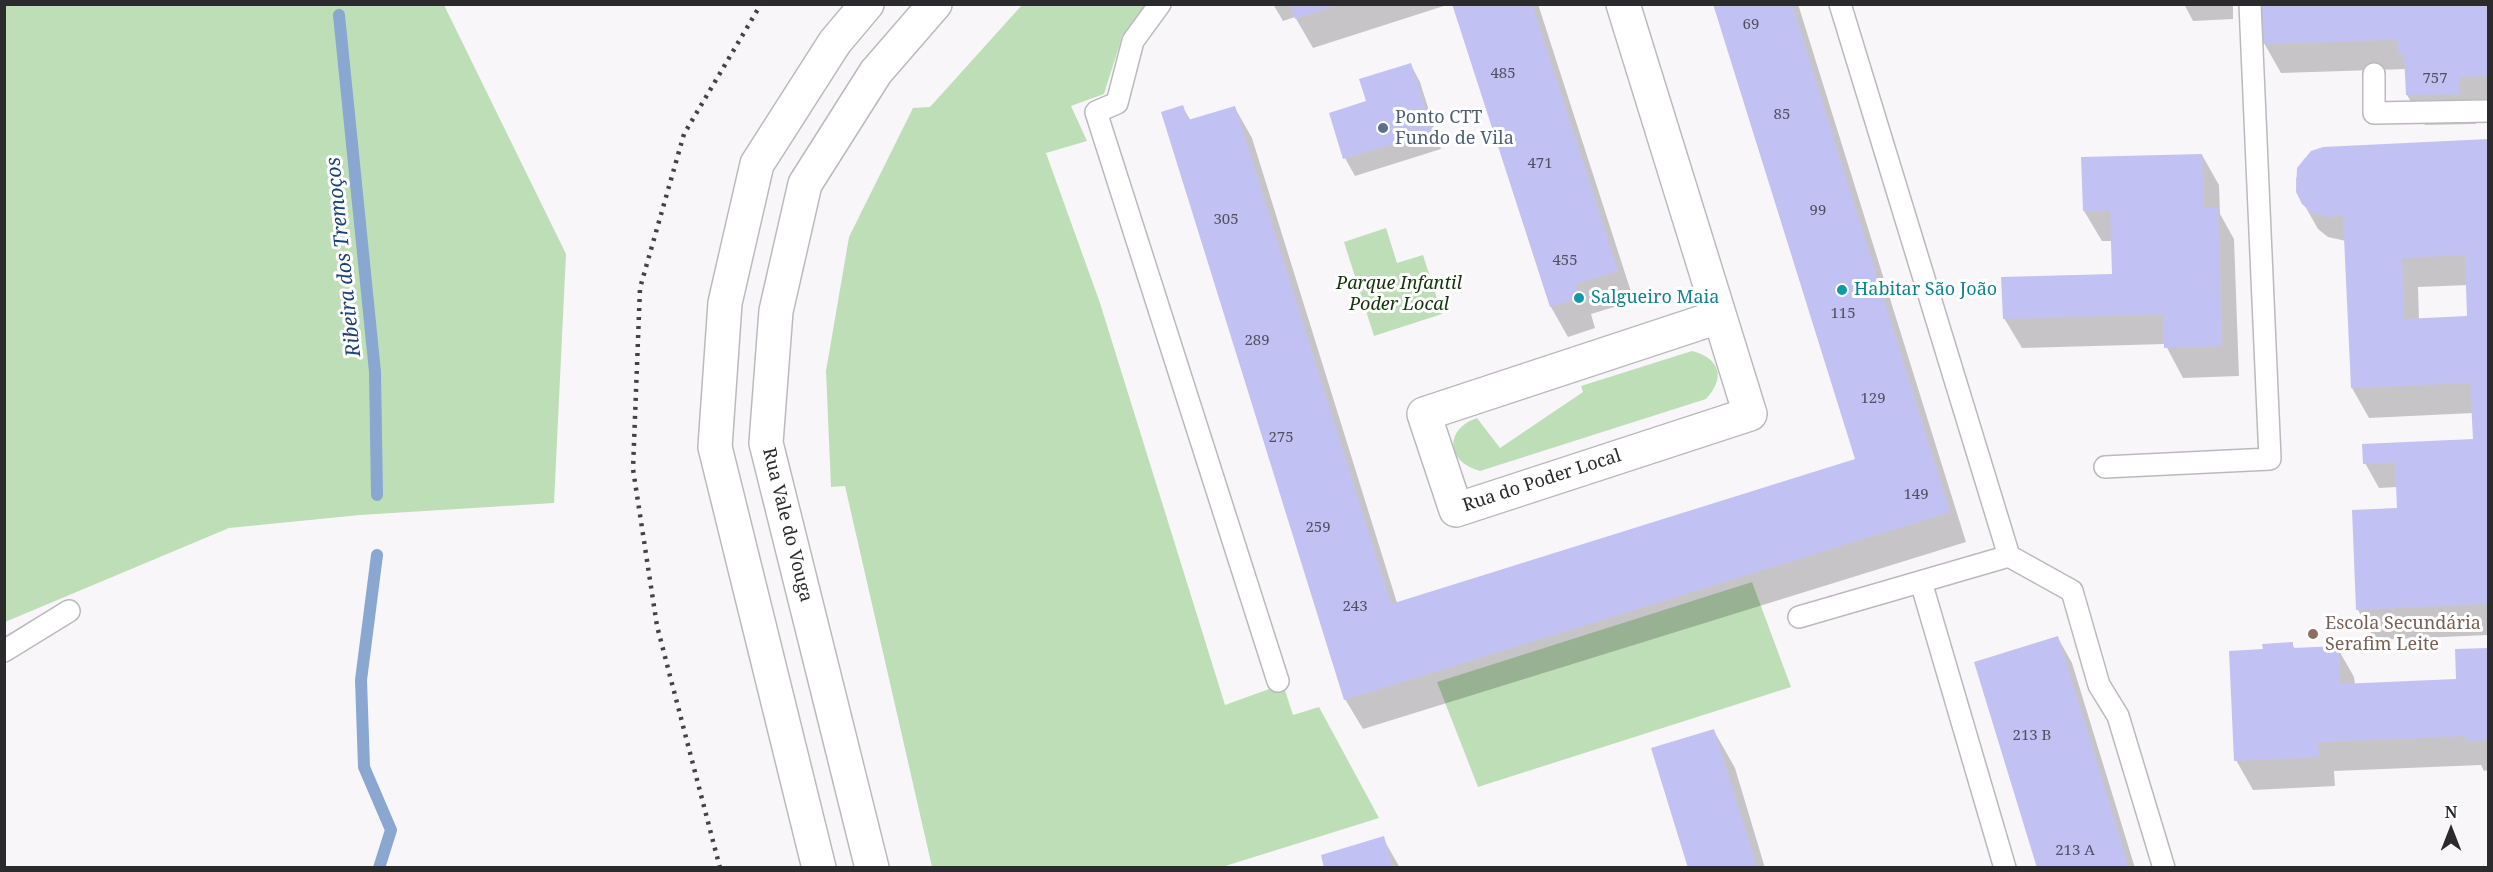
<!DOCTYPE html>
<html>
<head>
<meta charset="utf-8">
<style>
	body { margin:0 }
	#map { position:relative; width:2493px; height:872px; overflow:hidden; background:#f9f6fa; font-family:"Noto Serif",serif }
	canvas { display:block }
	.frame { position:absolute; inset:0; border:6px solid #2b2a2c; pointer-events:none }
	.north { position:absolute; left:2421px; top:800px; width:60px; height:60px; -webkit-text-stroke:4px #fff; paint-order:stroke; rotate:0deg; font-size:16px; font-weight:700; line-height:24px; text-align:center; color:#2b2a2c }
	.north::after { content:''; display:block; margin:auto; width:21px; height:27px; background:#2b2a2c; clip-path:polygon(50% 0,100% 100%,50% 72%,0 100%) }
</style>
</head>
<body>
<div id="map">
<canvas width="2493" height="872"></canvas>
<div class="frame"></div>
<div class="north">N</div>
</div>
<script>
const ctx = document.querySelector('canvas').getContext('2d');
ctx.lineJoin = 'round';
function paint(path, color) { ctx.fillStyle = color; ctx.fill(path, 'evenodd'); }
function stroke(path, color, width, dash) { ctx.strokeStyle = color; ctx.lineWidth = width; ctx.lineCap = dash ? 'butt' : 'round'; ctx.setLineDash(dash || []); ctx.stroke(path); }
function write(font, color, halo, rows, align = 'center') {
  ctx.font = font + ' "Noto Serif",serif'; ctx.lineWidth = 6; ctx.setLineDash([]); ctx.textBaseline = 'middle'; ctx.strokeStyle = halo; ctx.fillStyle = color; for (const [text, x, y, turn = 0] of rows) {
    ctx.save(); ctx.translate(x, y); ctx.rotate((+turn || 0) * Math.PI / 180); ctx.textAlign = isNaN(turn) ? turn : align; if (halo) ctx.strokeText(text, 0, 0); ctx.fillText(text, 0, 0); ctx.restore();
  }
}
const green = new Path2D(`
	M5,4L444,5L566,254L554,503L360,515L229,528L5,622Z
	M1022,5H1147L1122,37L1104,94L1071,106L1087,141L1046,153L1100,303L1225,705L1283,684L1293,715L1319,707L1379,818L1222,867H932L845,486L831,487L826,371L849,237L913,108L930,107Z
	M1386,228L1397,263L1423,255L1442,314L1374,336L1344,242Z
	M1692,351C1720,358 1726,378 1706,399L1480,471C1446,462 1444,429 1477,418L1500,448L1583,392L1581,386Z
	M1752,582L1791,687L1478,787L1437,682Z`);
const shadow = new Path2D(`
	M1273,4H1450L1313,48L1295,17L1283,21Z
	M1454,4H1538L1634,301L1591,314L1595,328L1568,337L1551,307Z
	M1715,4H1798L1966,542L1363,729L1345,699L1182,106L1191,121L1235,108L1252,138L1397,603L1857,460Z
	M2184,4H2233V19L2193,21Z
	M2262,4H2488V106L2475,107L2476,124L2425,125L2407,95L2406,69L2281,73L2264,43Z
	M1411,65L1420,82L1441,149L1355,176L1345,158L1331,114L1368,102Z
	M2488,141V635L2375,640L2358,610L2399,510L2397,487L2379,488L2365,463L2475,440L2473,413L2369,418L2352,388L2346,241L2328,237L2318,229L2297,192L2296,179L2304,159L2323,148ZM2468,285L2469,318L2419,320L2418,287Z
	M2202,155L2219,185L2220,214L2234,239L2239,376L2183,378L2165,344L2022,348L2004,318L2114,275L2113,241H2102L2084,211L2082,159Z
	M2058,638L2072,663L2135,868H2039Z
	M2292,644L2295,649L2337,647L2354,677L2355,685L2457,681L2456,651L2488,649V770L2484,771L2481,765L2334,771L2335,786L2253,790L2236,760L2264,651Z
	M1714,731L1735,768L1765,868H1689Z
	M1383,838L1400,868H1326Z`);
const stream = new Path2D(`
	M339,15L375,372L377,495
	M377,555L361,680L364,767L391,830L379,868`);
const building = new Path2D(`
	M1290,4H1338V5L1295,19Z
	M1452,4H1532L1618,271L1575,284L1579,298L1550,307Z
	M1713,4H1792L1950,512L1344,700L1161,112L1183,105L1188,120L1235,106L1391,604L1855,459Z
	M2261,4H2488V76L2459,77V94L2406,95L2404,54H2397V40L2262,44Z
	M1411,63L1433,132L1343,159L1329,113L1366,101L1359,79Z
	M2488,139V604L2356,610L2352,510L2397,508L2395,463L2363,464L2362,444L2473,439L2470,383L2351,388L2343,216L2326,217L2312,213L2302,204L2296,192L2297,168L2311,151L2323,147ZM2465,255L2467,316L2404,319L2402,258Z
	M2202,154L2204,208L2218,207L2222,346L2164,348L2163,314L2003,319L2001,277L2112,274L2110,211H2083L2081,157Z
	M2058,636L2094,753L2129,868H2037L1974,662Z
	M2293,642V648L2338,646L2340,684L2456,679L2455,649L2488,648V740L2465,741V736L2318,742L2319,757L2234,761L2229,651L2263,649L2262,644Z
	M1714,729L1752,851L1757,868H1688L1651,748Z
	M1384,836L1393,868H1324L1321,855Z`);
const service = new Path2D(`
	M1160,4L1133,41L1117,103L1096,112L1278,681
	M2374,74V113L2488,111
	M2105,467L2270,459L2250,4
	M2009,556L2072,591L2099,685L2118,716L2164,868
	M1921,582L2005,868
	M1799,617L2009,556L1840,4
	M4,651L69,611`);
const minor = new Path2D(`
	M1623,4L1750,414L1456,510L1424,414L1718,317
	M819,868L715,447L725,303L757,164L835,42L867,4
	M872,868L766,443L776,311L805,184L876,72L935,4`);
const rail = new Path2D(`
	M720,868L657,626L633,469L640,288L684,134L761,4`);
const markers = [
	[1383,128,6,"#5c6f8a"],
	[1842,290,6,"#0f9aa8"],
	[1579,298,6,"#0f9aa8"],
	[2313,634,6,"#8d6e63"]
];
const numberNames = [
	["69",1751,25],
	["485",1503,74],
	["757",2435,79],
	["85",1782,115],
	["471",1540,164],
	["99",1818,211],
	["305",1226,220],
	["455",1565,261],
	["115",1843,314],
	["289",1257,341],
	["129",1873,399],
	["275",1281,438],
	["149",1916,495],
	["259",1318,528],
	["243",1355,607],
	["213 B",2032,736],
	["213 A",2075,851]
];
const serviceNames = [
	["Ponto CTT",1395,118],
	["Fundo de Vila",1395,139]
];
const parkNames = [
	["Parque Infantil",1399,284],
	["Poder Local",1399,305]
];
const cultureNames = [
	["Habitar São João",1854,290],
	["Salgueiro Maia",1591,298]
];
const streetNames = [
	["Rua do Poder Local",1542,481,-18],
	["Rua Vale do Vouga",787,525,76]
];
const educationNames = [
	["Escola Secundária",2325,624],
	["Serafim Leite",2325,645]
];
const waterNames = [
	["Ribeira dos Tremoços",344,257,-96]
];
paint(green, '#bedeb7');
paint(shadow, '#0003');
stroke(stream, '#89a7d1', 12);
paint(building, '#c2c1f3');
stroke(service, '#bbb9bd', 24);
stroke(minor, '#bbb9bd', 36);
stroke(service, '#fff', 21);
stroke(minor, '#fff', 33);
stroke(rail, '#434244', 4.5, [3, 6]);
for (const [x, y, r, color] of markers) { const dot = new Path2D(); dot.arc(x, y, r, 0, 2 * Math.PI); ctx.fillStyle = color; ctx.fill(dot); stroke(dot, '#fff', 2); }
write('15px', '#51505e', null, numberNames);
write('18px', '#4e5e75', '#fff', serviceNames, 'left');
write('italic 18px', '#113408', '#fff', parkNames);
write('18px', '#0d838f', '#fff', cultureNames, 'left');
write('18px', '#2b2a2c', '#fff', streetNames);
write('18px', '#785e54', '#fff', educationNames, 'left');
write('italic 20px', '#1a4176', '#fff', waterNames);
</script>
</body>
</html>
